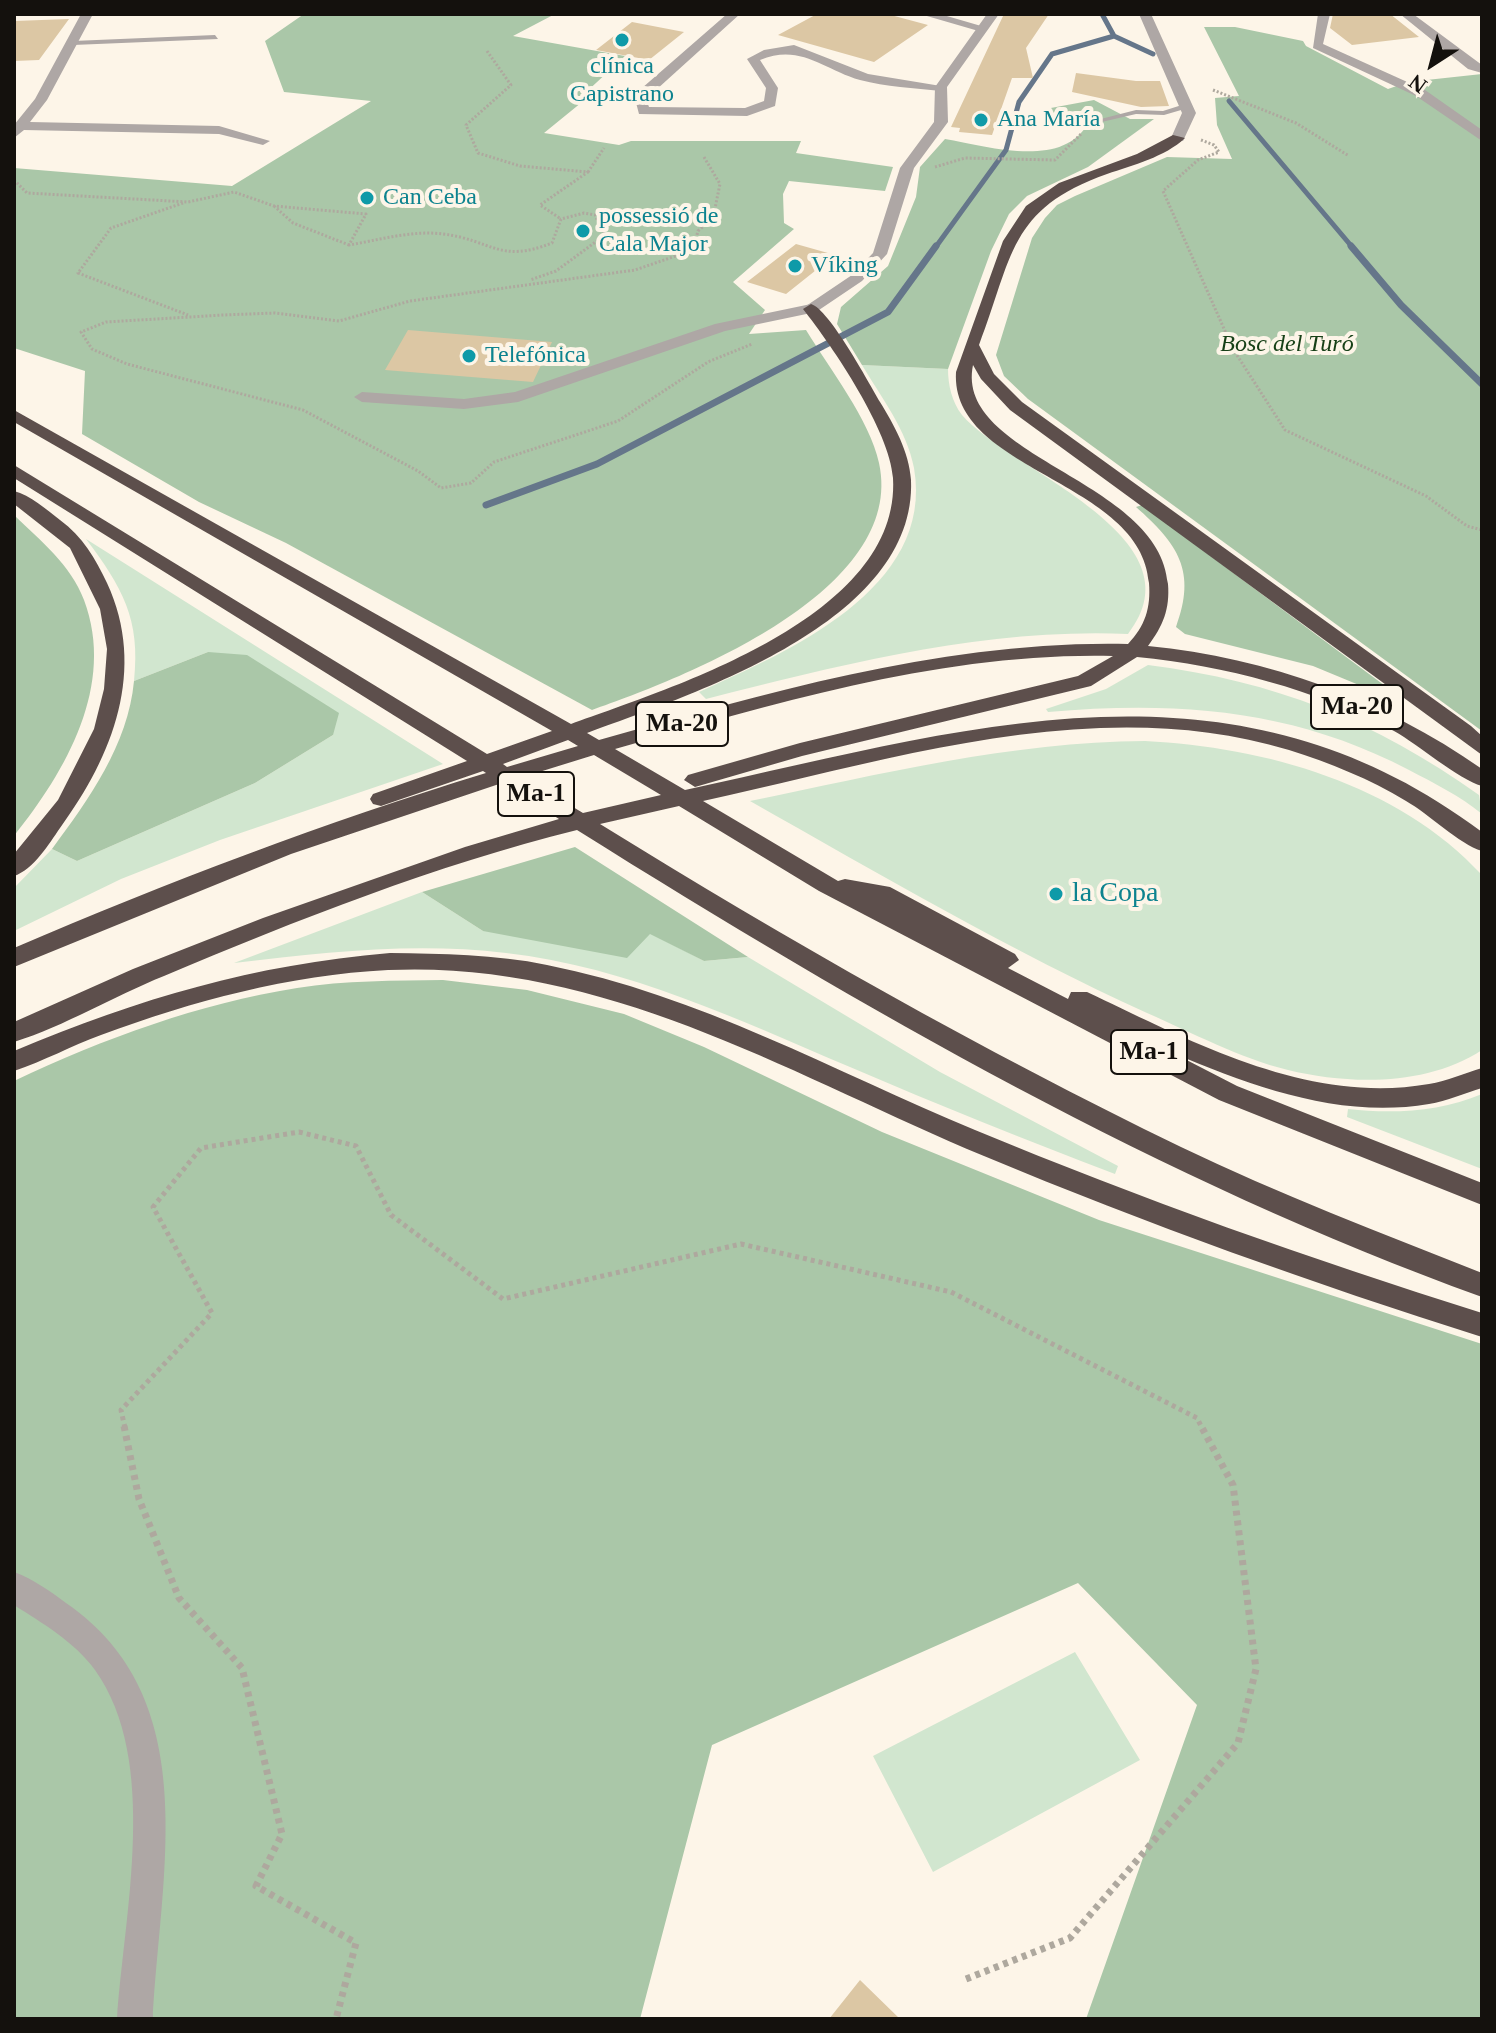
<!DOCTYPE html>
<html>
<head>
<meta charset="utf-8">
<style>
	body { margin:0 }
	#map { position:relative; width:1496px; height:2033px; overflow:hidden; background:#fdf5e8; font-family:Georgia,serif }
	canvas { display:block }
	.frame { position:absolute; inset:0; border:16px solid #14110d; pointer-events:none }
	.north { position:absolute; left:1392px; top:24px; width:80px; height:80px; -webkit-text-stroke:6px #fdf5e8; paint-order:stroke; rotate:216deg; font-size:22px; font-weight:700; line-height:32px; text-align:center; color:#14110d }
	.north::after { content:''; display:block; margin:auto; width:28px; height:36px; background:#14110d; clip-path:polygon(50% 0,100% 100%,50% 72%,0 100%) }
</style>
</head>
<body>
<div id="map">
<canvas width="1496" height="2033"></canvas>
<div class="frame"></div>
<div class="north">N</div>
</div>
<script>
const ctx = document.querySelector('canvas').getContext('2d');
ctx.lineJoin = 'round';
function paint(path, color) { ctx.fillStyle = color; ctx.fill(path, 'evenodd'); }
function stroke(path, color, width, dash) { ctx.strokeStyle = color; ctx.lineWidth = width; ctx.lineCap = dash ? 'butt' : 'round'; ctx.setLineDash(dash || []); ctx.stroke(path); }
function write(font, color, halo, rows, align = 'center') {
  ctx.font = font + ' Georgia,serif'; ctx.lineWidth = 8; ctx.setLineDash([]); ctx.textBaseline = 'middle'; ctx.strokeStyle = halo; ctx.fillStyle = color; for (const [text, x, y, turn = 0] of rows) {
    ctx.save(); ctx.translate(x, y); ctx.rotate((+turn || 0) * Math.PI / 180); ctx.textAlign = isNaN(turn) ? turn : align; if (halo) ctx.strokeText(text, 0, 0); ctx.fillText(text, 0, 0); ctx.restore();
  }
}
const green = new Path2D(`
	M862,365L948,369C948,385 952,402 962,415C1009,470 1205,537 1128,634C983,628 845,664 706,699L699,692C787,652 935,589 914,468C907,430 881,397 862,365Z
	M86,539L443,764L220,840L121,879L14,931V888L52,849L77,861L255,783L333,735L208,652L134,681C141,619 122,587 86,539Z
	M1148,665C1275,681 1375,721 1479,795L1482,814C1460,796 1434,783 1409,770C1292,709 1178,701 1048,712L1046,709L1106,689Z
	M1145,741C1265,747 1398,784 1482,875V1050C1427,1086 1350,1085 1288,1070C1239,1058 1193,1033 1147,1013C1011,951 881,875 750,801C881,774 1011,742 1145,741Z
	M422,892L483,931L650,933L704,961L748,957L940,1072L1118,1166L1115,1174C1026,1140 938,1105 850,1067C739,1020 628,967 506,953C415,942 326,952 234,963Z
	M1482,1094V1169L1347,1117L1348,1109C1392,1114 1440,1112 1482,1094Z
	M1075,1652L1140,1760L933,1872L873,1756Z`);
const forest = new Path2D(`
	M304,14H555L513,36L625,56L582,96L587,98L544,133L619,145L631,141H801L796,153L893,167L885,191L789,181L783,194L784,223L794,229L733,282L765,310L749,334L806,330C829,368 870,420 879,463C907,591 684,678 592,710L286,543L199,502L82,434L85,371L14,348V168L232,186L371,101L284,92L265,41Z
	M1204,27H1235L1303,41L1306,46L1388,89L1408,82L1482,74V731L1028,399L1004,376L996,355L1032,238L1045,218L1057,205L1075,196L1167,157L1232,159L1217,125L1215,98L1239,96Z
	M1094,100L1130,119H1154L1088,167L1027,196L1009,214L991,251L948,369L862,365L837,324L841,307L888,266L916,197L920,167L945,139C986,146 1063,170 1088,123L1040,110Z
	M1142,505L1404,700L1400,702L1313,666L1185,634L1176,627C1197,571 1178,544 1136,507Z
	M14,515C40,540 71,565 84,600C116,685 66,771 14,836Z
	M208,652L247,655L339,713L333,735L255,783L77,861L52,849C89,799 128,745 134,681Z
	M575,847L748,957L704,961L650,934L627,958L483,931L422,892Z
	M443,980L527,990L624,1014L704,1047L882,1132L1099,1220L1482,1344V2019H1086L1197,1705L1078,1583L712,1745L640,2019H14V1081C105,1038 198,1004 297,988C345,980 395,981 443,980Z`);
const streamFar1 = new Path2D(`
	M1114,36L1153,54
	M1229,101L1353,248
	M935,248L1006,150L1019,102L1052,54L1114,36L1102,14`);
const stream = new Path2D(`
	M1351,246L1401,305L1482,384
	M486,505L597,464L888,312L936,246`);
const building = new Path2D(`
	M817,14H887L928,25L874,62L778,35Z
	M1004,14H1049L1026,48L1033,78H1012L992,135L959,132L960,128L951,127Z
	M1333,14H1390L1419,37L1352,45L1330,28Z
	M69,19L39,60L14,61V21Z
	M632,22L684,32L649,60L596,50Z
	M1076,73L1136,81H1160L1169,106L1141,107L1072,92Z
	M796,244L835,255L786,294L747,282Z
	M408,330L552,342L533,382L385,370Z
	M860,1980L900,2019H829Z`);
const pathFar2 = new Path2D(`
	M487,51L511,85L466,125L478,153L520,166L588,172L540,205L561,219
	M1213,90L1296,123L1349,156
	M1201,140L1214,145L1219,152L1198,160L1163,191L1233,349L1285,430L1426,496L1467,526L1482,530
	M704,157L720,184L713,218L698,231L693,250L635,270L410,301L339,321L275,313L223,315L106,322L81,332L92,349L127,364L303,410L418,471L441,488L471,483L494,462L618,421L708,362L752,344
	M935,167L965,158L1055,160L1081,134
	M588,172L604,148
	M14,180L27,193L188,202L234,192L274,206L366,214L349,245C379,240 412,230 443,234C492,240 499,264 552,243L561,219L584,213L595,215L605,235L556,271L530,280
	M183,203L111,228L78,273L188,315
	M274,206L293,223L349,245`);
const pathFar1 = new Path2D(`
	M125,1428L121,1410L212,1313L153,1207L201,1148L299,1132L356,1146L391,1215L503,1299L741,1244L951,1292L1197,1418L1202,1428`);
const path = new Path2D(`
	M124,1426L139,1499L179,1598L242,1668L282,1834L256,1886L356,1943L336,2019
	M966,1979L1070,1938L1238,1743L1256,1669L1233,1485L1201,1426`);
const service = new Path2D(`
	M215,35L218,39L73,45L69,43L73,41Z
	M1185,104L1189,106L1188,108L1164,115L1136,114L1093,124L1089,122L1136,110L1163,111Z`);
const minor = new Path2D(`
	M81,14H93L47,100L30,122L219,126L270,141L263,145L219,134L24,130L14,138V125L35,99Z
	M727,14H740L646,99L649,107L745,108L764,101L766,88L747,59L764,50L794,45L868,74L947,87L941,91C914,88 886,87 860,80C823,69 800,43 760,60L778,88L775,106L747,116L639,114L634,95Z
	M920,14H940L988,28L982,32Z
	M1318,14H1330L1323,44L1425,90L1482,130V141L1416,96L1313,48Z
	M1400,14H1413L1482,65V73L1468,69Z
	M811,304L816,306V312L725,331L518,402L464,409L362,402L354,397L362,392L464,399L515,392L715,324Z
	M14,1572C33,1579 50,1591 66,1603C206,1699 160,1875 153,2019H117C124,1914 160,1761 95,1670C75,1642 42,1623 14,1605Z`);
const tertiary = new Path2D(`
	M987,14H999L947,87L948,122L914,168L887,254L862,281L816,312H806V306L852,275L873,253L900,168L934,122L935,87Z
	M1139,14H1151L1196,113L1183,141L1171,138L1182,113Z`);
const motorway = new Path2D(`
	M1173,135L1185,138C1165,157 1133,165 1107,174C1008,209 1013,257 979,345L994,374L1022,402L1471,726L1482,736V755L1010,410L981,379L973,365C954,458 1160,479 1168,584C1170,609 1163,626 1148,646C1269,658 1382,699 1482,769V786C1458,779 1419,745 1394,731C1313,689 1227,666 1137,657L1091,686L802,756L695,787L684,780L688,775L800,743L1078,676L1113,656C944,652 776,703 615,749L685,790C964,730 1229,642 1482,832V851C1459,844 1429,814 1406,801C1370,779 1330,763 1289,750C1096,692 892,760 703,801L838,881L845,879L890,887L1015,954L1019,960L1008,968L1068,999L1071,992H1087C1193,1042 1308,1105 1429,1084C1447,1081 1465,1073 1482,1068V1088C1465,1093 1447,1101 1429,1104C1340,1119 1254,1087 1173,1053L1237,1086L1482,1183V1205L1219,1100L819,891L679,806L600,824C789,941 981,1050 1181,1147C1279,1194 1381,1233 1482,1273V1297C1161,1181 864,1010 577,830C436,865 297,920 164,976C114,996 65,1026 14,1042V1022L133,969L263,918L465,847L559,819L502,783L291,854L14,967V948C168,882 325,822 486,773L483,771L381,806L373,804L370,799L373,794L467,761L14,478V465L487,754L552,731L14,422V410L571,724C673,687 901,617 893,478C890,431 833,347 803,309L811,304C829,309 869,383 880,402C894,425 909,451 911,480C917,622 693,694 587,733L599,740C771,692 947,640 1128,644C1145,626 1151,608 1149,583C1142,480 950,472 956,372L1003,241L1026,206L1059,183L1137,154ZM568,740L578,746L507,767L503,764ZM594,755L661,795L583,813L523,777Z
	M14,491C30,495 47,510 60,520C83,537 95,558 107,583C147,669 113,756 60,828C49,844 33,870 14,876V854L58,800L94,729L104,689L107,649L100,609L70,548L14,504Z
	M390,953C442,954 495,954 547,965C699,995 833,1071 975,1130C1141,1199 1310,1259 1482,1313V1337C1314,1284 1147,1224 984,1156C791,1075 606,960 388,970C289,975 193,1001 101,1035C71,1046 44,1061 14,1071V1051C141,998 252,965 390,953Z`);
const markers = [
	[622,40,8,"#0f9aa8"],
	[981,120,8,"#0f9aa8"],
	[367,198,8,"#0f9aa8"],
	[583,231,8,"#0f9aa8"],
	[795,266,8,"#0f9aa8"],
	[469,356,8,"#0f9aa8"],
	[1056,894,8,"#0f9aa8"]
];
const farCulturenames = [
	["clínica",622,67,"center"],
	["Capistrano",622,95,"center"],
	["Ana María",997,120],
	["Can Ceba",383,198],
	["possessió de",599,217],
	["Cala Major",599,245],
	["Víking",811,266],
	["Telefónica",485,356]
];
const farParknames = [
	["Bosc del Turó",1287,345]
];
const shields = [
	[1357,707,92],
	[682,724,92],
	[536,794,76],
	[1149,1052,76]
];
const shieldNames = [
	["Ma-20",1357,707],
	["Ma-20",682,724],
	["Ma-1",536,794],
	["Ma-1",1149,1052]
];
const cultureNames = [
	["la Copa",1072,894]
];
paint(green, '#d1e6cf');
paint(forest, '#aac7a8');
stroke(streamFar1, '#65768a', 5);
stroke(stream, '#65768a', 7);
paint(building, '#dcc7a4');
stroke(pathFar2, '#aea89e', 3, [2, 2]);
stroke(pathFar1, '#aea89e', 5, [4, 4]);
stroke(path, '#aea89e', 7, [5, 5]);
paint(service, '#aea7a5');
paint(minor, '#aea7a5');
paint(tertiary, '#aea7a5');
paint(motorway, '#5d4f4c');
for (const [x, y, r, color] of markers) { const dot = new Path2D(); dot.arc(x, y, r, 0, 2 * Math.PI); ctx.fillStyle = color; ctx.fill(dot); stroke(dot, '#fdf5e8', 3); }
write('24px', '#0d838f', '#fdf5e8', farCulturenames, 'left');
write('italic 24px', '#174017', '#fdf5e8', farParknames);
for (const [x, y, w] of shields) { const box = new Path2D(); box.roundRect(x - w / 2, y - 22, w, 44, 6); ctx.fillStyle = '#fdf5e8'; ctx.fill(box); stroke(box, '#14110d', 2); }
write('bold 26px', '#14110d', null, shieldNames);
write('28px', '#0d838f', '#fdf5e8', cultureNames, 'left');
</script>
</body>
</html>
